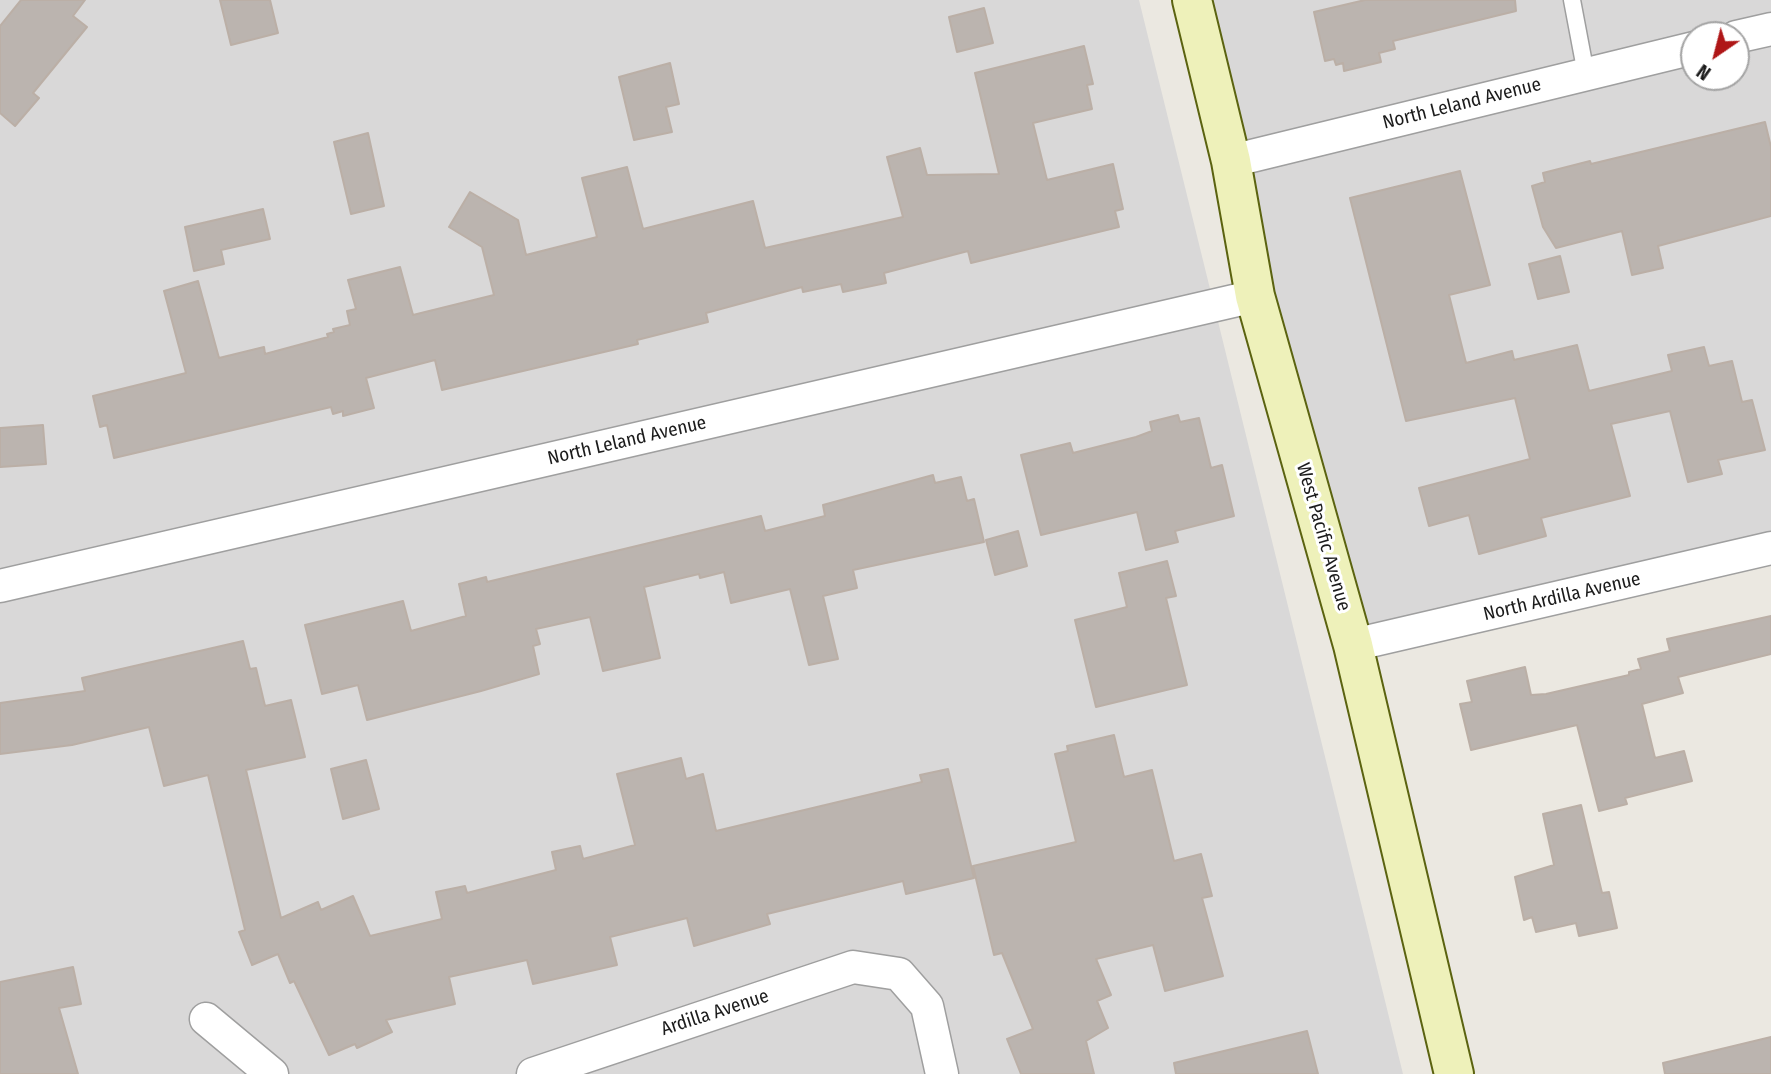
<!DOCTYPE html>
<html>
<head>
<meta charset="utf-8">
<style>
	body { margin:0 }
	#map { position:relative; width:1771px; height:1074px; overflow:hidden; background:#ebe8e1; font-family:"Fira Sans Condensed",sans-serif }
	canvas { display:block }
	.north { position:absolute; left:1680px; top:21px; width:70px; height:70px; box-sizing:border-box; background:#fff; border:2px solid #a4a4a4; border-radius:50%; rotate:215deg; font-size:19px; font-weight:700; line-height:28px; text-align:center; color:#1b1b1b }
	.north::after { content:''; display:block; margin:auto; width:24px; height:32px; background:#af1617; clip-path:polygon(50% 0,100% 100%,50% 72%,0 100%) }
</style>
</head>
<body>
<div id="map">
<canvas width="1771" height="1074"></canvas>
<div class="north">N</div>
</div>
<script>
const ctx = document.querySelector('canvas').getContext('2d');
ctx.lineJoin = 'round';
function paint(path, color) { ctx.fillStyle = color; ctx.fill(path, 'evenodd'); }
function stroke(path, color, width, dash) { ctx.strokeStyle = color; ctx.lineWidth = width; ctx.lineCap = dash ? 'butt' : 'round'; ctx.setLineDash(dash || []); ctx.stroke(path); }
function write(font, color, halo, rows, align = 'center') {
  ctx.font = font + ' "Fira Sans Condensed",sans-serif'; ctx.lineWidth = 6; ctx.setLineDash([]); ctx.textBaseline = 'middle'; ctx.strokeStyle = halo; ctx.fillStyle = color; for (const [text, x, y, turn = 0] of rows) {
    ctx.save(); ctx.translate(x, y); ctx.rotate((+turn || 0) * Math.PI / 180); ctx.textAlign = isNaN(turn) ? turn : align; if (halo) ctx.strokeText(text, 0, 0); ctx.fillText(text, 0, 0); ctx.restore();
  }
}
const residential = new Path2D(`
	M0,0H1139L1403,1074H0Z
	M1192,0H1771V548L1353,645ZM1694,35H1736V77H1694Z`);
const building = new Path2D(`
	M21,0H85L73,16L87,27L33,93L39,98L15,126L0,113V26Z
	M220,0H270L278,33L231,45Z
	M1365,0H1515L1516,11L1393,41L1395,49L1379,53L1381,62L1344,71L1343,63L1336,65L1334,59L1325,61L1314,12Z
	M984,8L993,43L957,52L949,17Z
	M1084,46L1093,84L1087,85L1092,109L1033,123L1047,180L1113,164L1123,209L1115,211L1119,227L971,263L968,251L884,273L886,283L843,292L841,284L803,292L802,287L706,313L708,322L637,340L638,344L442,390L435,360L366,378L374,408L343,416V411L333,414L331,407L114,458L107,425L100,427L93,396L186,373L164,291L198,281L219,358L264,347L265,354L328,337L327,334L334,332L333,329L350,325L347,311L356,309L348,280L400,267L413,315L494,295L482,247L449,227L470,192L518,220L526,255L597,237L582,178L627,167L643,229L753,201L765,248L903,217L887,157L920,148L927,175L999,174L975,73Z
	M670,63L679,104L666,107L672,132L634,140L619,77Z
	M1765,122L1771,147V216L1658,246L1663,268L1632,275L1622,231L1556,248L1543,227L1532,186L1545,182L1543,173L1590,161L1591,164Z
	M368,133L384,206L351,214L334,142Z
	M1460,171L1490,285L1449,295L1466,363L1512,351L1514,360L1577,345L1589,391L1672,371L1668,355L1704,347L1709,366L1732,361L1742,402L1752,400L1765,450L1718,460L1722,474L1688,482L1670,411L1611,424L1630,496L1541,518L1546,536L1479,554L1469,515L1429,526L1419,488L1530,459L1515,398L1406,421L1350,198Z
	M263,209L270,239L221,250L224,264L194,271L185,227Z
	M1560,256L1569,292L1538,299L1529,264Z
	M1178,415L1180,422L1199,418L1211,468L1222,465L1234,516L1175,531L1178,542L1146,550L1137,512L1041,535L1021,455L1070,443L1073,453L1136,437L1152,431L1150,422Z
	M43,425L46,464L0,467V428Z
	M933,475L935,483L961,477L967,501L974,499L984,542L853,570L857,588L823,596L838,659L809,665L790,589L731,603L724,572L700,578L699,574L644,587L660,658L603,671L590,617L536,629L540,644L533,646L539,674L481,691L367,720L358,685L322,694L305,625L403,601L411,631L466,616L459,584L486,577L487,582L761,516L765,531L825,516L823,505Z
	M1018,531L1027,566L995,575L986,540Z
	M1167,561L1176,596L1166,598L1187,685L1096,707L1075,620L1127,607L1119,573Z
	M1771,616V654L1678,677L1683,693L1642,704L1655,758L1684,751L1692,781L1625,798L1627,804L1599,811L1577,725L1471,750L1460,704L1472,702L1467,681L1525,667L1531,695L1546,694L1629,675V672L1641,669L1638,659L1670,651L1667,639Z
	M243,641L250,669L256,668L265,706L291,700L305,757L246,770L281,918L318,902L321,910L353,896L370,936L442,919L436,892L465,886L467,893L556,870L552,852L580,846L583,859L635,845L617,774L681,758L686,779L703,774L716,831L922,782L920,775L948,769L974,878L906,894L903,881L767,914L770,924L694,946L687,918L610,937L617,965L533,984L527,960L449,977L455,1004L386,1020L392,1032L357,1048L355,1044L329,1055L294,981L290,983L278,954L252,965L239,932L245,930L208,775L164,786L149,727L72,745L0,754V703L85,691L82,678Z
	M1114,735L1124,777L1152,770L1174,861L1201,854L1212,896L1202,898L1223,976L1165,991L1153,945L1096,959L1111,995L1097,1001L1108,1028L1086,1041L1094,1074H1021L1007,1039L1033,1029L1002,953L994,955L973,866L1076,842L1055,754L1068,751L1067,746Z
	M366,760L379,809L343,819L331,769Z
	M1581,805L1602,893L1609,892L1617,928L1579,936L1576,923L1536,932L1532,917L1524,920L1515,877L1554,865L1543,814Z
	M73,967L81,1004L59,1008L78,1074H0V982Z
	M1307,1031L1318,1074H1176L1174,1063Z
	M1771,1037V1074H1665L1663,1063Z`);
const lane = new Path2D(`
	M1572,0L1586,74`);
const street = new Path2D(`
	M1736,37L1771,29
	M1231,161L1694,48
	M0,586L1255,296
	M1353,645L1771,548
	M206,1019L272,1074
	M533,1074L853,967L899,974L927,1006L942,1074`);
const secondary = new Path2D(`
	M1192,0L1231,161L1255,296L1353,645L1454,1074`);
const streetNames = [
	["North Leland Avenue",1462,104,-14],
	["North Leland Avenue",627,441,-13],
	["West Pacific Avenue",1323,537,74],
	["North Ardilla Avenue",1562,597,-13],
	["Ardilla Avenue",715,1013,-18]
];
paint(residential, '#d9d8d8');
paint(building, '#bbb4af');
stroke(building, '#bbafa6', 2);
stroke(lane, '#9f9f9f', 19);
stroke(street, '#9f9f9f', 35);
stroke(secondary, '#5b6310', 42);
stroke(lane, '#fff', 16);
stroke(street, '#fff', 32);
stroke(secondary, '#eef1ba', 38);
write('19px', '#1b1b1b', '#fff', streetNames);
</script>
</body>
</html>
